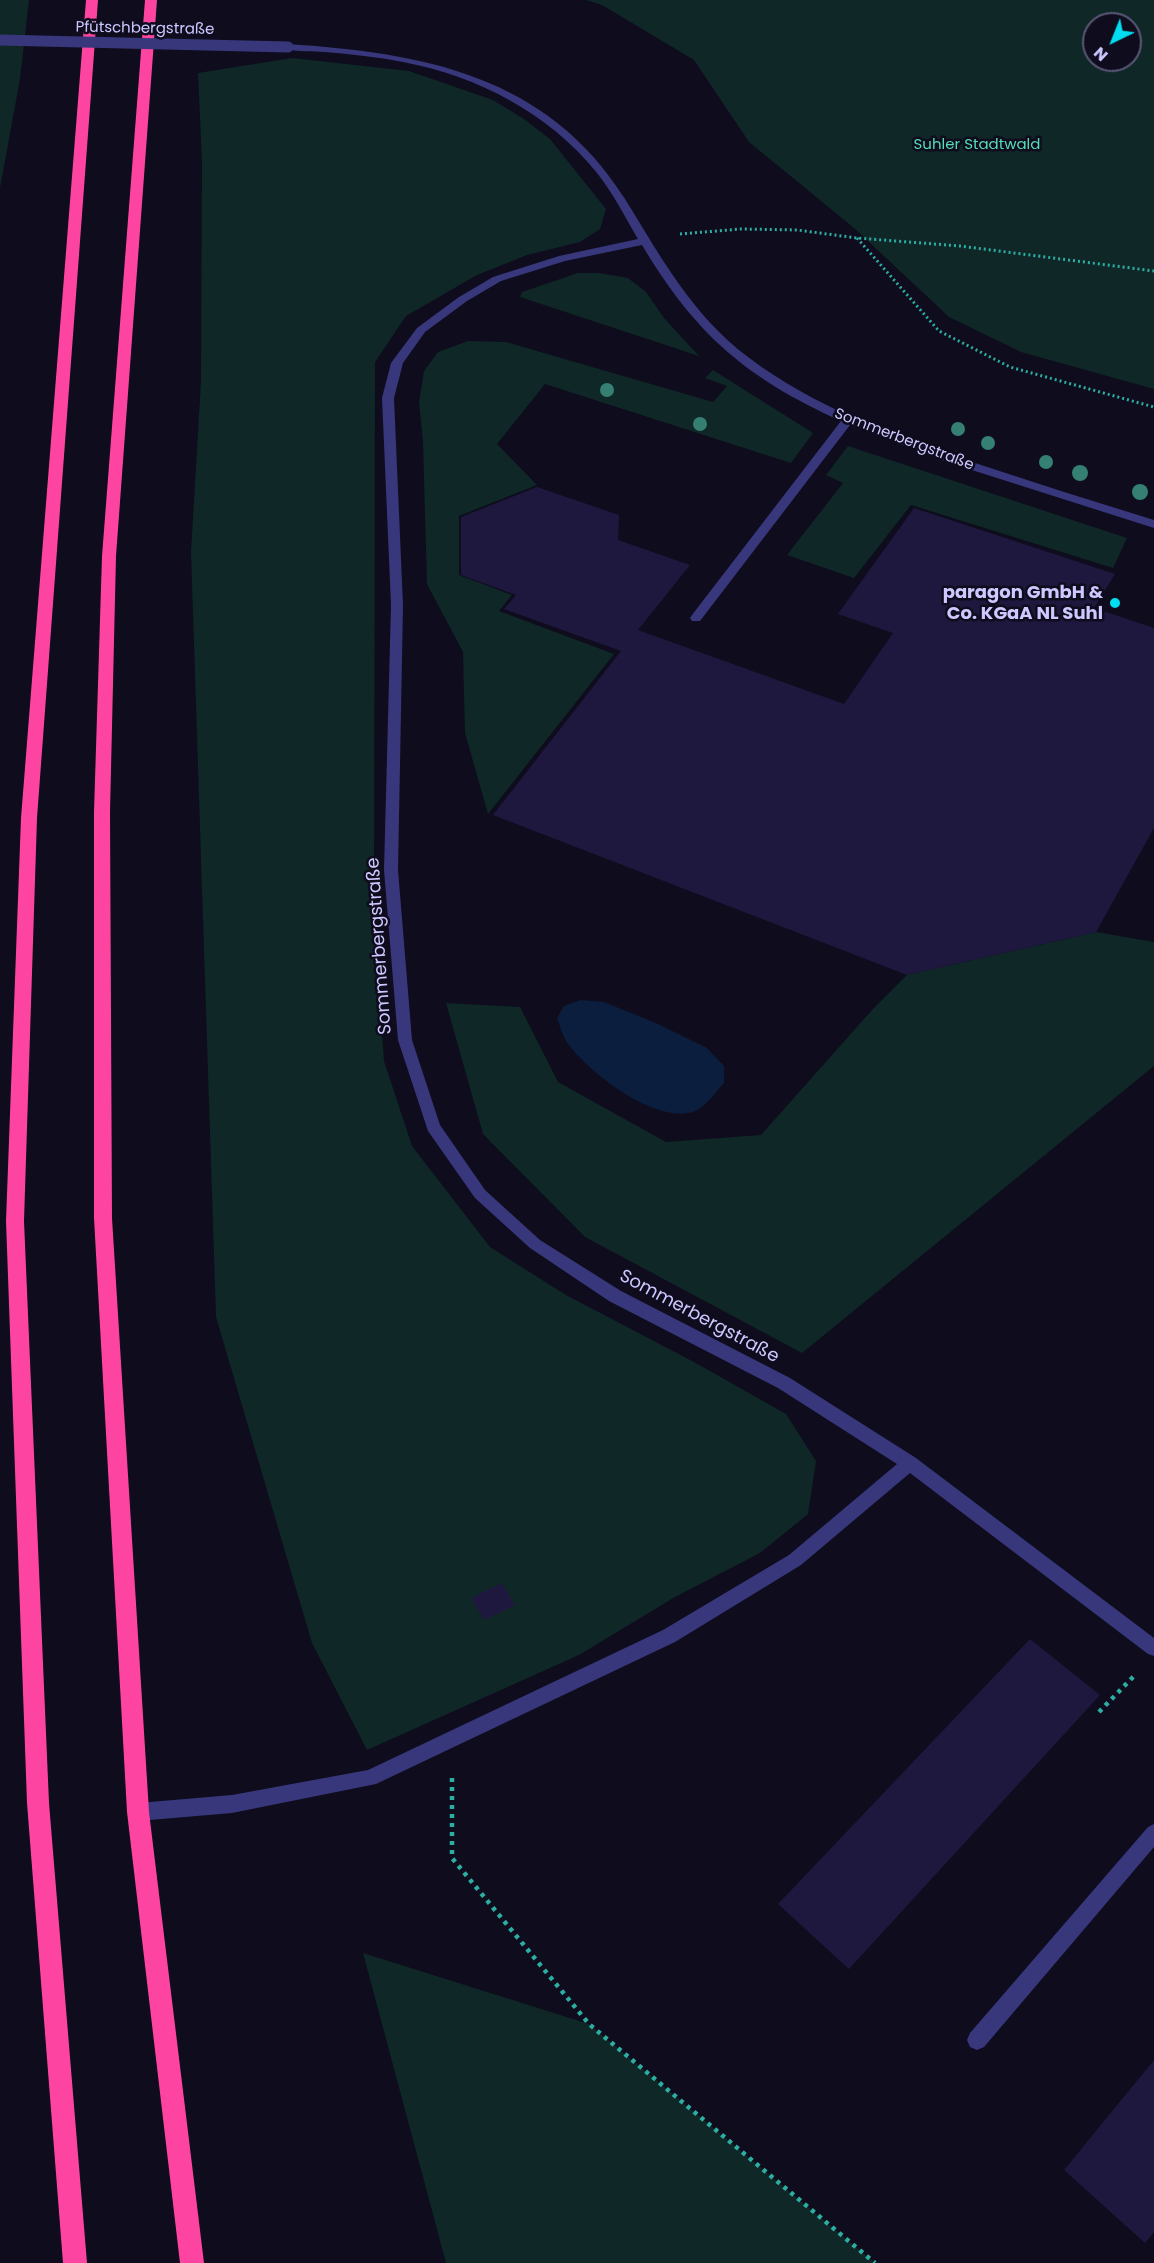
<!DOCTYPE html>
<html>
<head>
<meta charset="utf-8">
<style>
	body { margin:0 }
	#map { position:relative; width:1154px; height:2263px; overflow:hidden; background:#0e0c1d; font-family:Poppins,sans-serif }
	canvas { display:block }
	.north { position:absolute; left:1082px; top:12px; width:60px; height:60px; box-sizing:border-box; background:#0e0c1d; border:2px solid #5a5777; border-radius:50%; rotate:223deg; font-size:16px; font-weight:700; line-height:24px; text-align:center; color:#cdc8ff }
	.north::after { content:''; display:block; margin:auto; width:21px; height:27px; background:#01def2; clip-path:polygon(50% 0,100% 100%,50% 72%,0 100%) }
</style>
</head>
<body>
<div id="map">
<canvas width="1154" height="2263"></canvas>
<div class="north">N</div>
</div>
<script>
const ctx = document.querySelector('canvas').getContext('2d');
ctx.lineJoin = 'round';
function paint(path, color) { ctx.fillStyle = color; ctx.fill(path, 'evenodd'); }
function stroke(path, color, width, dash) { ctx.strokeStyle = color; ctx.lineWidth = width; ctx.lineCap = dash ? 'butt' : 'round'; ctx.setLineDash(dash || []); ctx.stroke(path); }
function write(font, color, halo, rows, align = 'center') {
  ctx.font = font + ' Poppins,sans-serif'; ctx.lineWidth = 5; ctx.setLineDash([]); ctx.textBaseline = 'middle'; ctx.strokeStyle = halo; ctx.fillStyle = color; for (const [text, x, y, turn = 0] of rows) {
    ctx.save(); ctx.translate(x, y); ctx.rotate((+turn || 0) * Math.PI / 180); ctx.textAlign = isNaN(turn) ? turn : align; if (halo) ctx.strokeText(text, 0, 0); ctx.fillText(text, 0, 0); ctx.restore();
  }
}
const green = new Path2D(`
	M0,0H29L20,79L0,188Z
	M586,0H1154V389L1021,352L949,317L854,228L749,142L694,60L602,5ZM1094,24H1130V60H1094Z
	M292,58L409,71L493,100L524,119L550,139L606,209L600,229L580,242L527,255L477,275L406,316L375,362L374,920L384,1061L412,1146L490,1247L566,1295L694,1362L786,1414L816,1461L808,1514L760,1553L675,1597L579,1655L367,1750L312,1643L216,1317L191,552L201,381L202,161L198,73Z
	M578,273H600L628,278L646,292L664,318L699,356L520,297L522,292Z
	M468,341L506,342L713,402L727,386L705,378L713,370L813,433L791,463L545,384L497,444L537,485L459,516V575L512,595L499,611L614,654L488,814L465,733L463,652L427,584L423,442L419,402L424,371L438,352Z
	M848,446L1127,538L1113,568L911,505L854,578L787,555L843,483L826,475Z
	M1096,932L1154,942V1066L802,1353L585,1237L483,1134L446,1003L520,1007L558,1082L666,1142L761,1135L872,1010L907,975Z
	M363,1953L589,2024L875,2263H446Z`);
const water = new Path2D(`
	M581,1000L604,1002L656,1023L707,1048L724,1066V1083C714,1094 704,1110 689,1113C650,1120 590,1073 568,1044C563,1037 560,1026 557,1018L564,1006Z`);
const building = new Path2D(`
	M537,487L619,515L618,540L690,565L638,630L844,704L893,633L838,614L914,508L1115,574L1094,608L1154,628V828L1096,932L907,975L493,815L621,651L504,609L516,595L461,575V517Z
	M502,1583L515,1605L484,1620L471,1598Z
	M1030,1639L1100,1695L849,1969L778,1904Z
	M1154,2060V2232L1145,2243L1064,2170Z`);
const pathFar1 = new Path2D(`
	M680,234L741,229L797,230L857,238L960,246L1154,271
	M857,238L939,331L1010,367L1154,407`);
const path = new Path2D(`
	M1099,1712L1134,1676
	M452,1778V1858L589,2024L875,2263`);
const minor = new Path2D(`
	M288,44C423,53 547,75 625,199C661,257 692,315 748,357C814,407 893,436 972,462C1032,482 1093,501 1154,520V528L953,464L850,425L700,621H692L690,618L692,615L841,421C746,378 695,334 642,245L565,261L501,281L467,301L425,332L403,363L394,398L403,605L398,870L412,1040L440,1125L485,1190L540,1240L621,1291L790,1378L916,1458L1154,1638V1656L1148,1654L910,1473L801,1565L675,1642L376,1784L232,1813L138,1821L132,1818L129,1812L132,1806L138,1803L232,1795L368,1770L663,1630L789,1555L897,1464L778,1388L609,1301L530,1248L475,1198L428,1131L398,1040L384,870L391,605L382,398L391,363L417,328L459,297L493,277L559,256L638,239C625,217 613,193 597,173C549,113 477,76 403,62C377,57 351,54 325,52C312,51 298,52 284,49V45Z
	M1154,1824V1847L984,2047L977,2050L970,2047L967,2040L970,2033L1148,1827Z`);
const highway = new Path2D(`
	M86,0H98L37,818L24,1221L49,1803L87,2263H63L27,1803L6,1221L21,818Z
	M145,0H157L116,556L110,812L112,1218L149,1812L204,2263H180L127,1812L94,1218V812L102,556Z`);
const minorBridge = new Path2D(`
	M0,40L288,47`);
const trees = [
	[607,390,7],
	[700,424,7],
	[958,429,7],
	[988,443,7],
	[1046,462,7],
	[1080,473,8],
	[1140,492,8]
];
const markers = [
	[1115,603,6,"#01def2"]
];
const farStreetnames = [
	["Pfütschbergstraße",145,29,1],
	["Sommerbergstraße",904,440,21]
];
const farParknames = [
	["Suhler Stadtwald",977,145]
];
const poiNames = [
	["paragon GmbH &",1103,593],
	["Co. KGaA NL Suhl",1103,614]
];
const streetNames = [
	["Sommerbergstraße",380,946,-94],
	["Sommerbergstraße",699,1317,28]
];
paint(green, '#0f2726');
paint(water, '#0b1e3d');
paint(building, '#1f183e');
stroke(pathFar1, '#2daea3', 3, [2, 3]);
stroke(path, '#2daea3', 4.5, [4, 5]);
paint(minor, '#38377c');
paint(highway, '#fe44a1');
stroke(minorBridge, '#38377c', 11);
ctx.fillStyle = '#357f73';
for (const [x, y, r] of trees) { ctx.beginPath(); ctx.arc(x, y, r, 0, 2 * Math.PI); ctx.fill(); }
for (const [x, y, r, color] of markers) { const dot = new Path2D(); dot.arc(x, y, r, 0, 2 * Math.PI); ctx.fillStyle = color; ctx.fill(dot); stroke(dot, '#0e0c1d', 2); }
write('15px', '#cdc8ff', '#0e0c1d', farStreetnames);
write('15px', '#55ddb9', '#0e0c1d', farParknames);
write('bold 18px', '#cdc8ff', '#0e0c1d', poiNames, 'right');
write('18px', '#cdc8ff', '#0e0c1d', streetNames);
</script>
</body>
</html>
